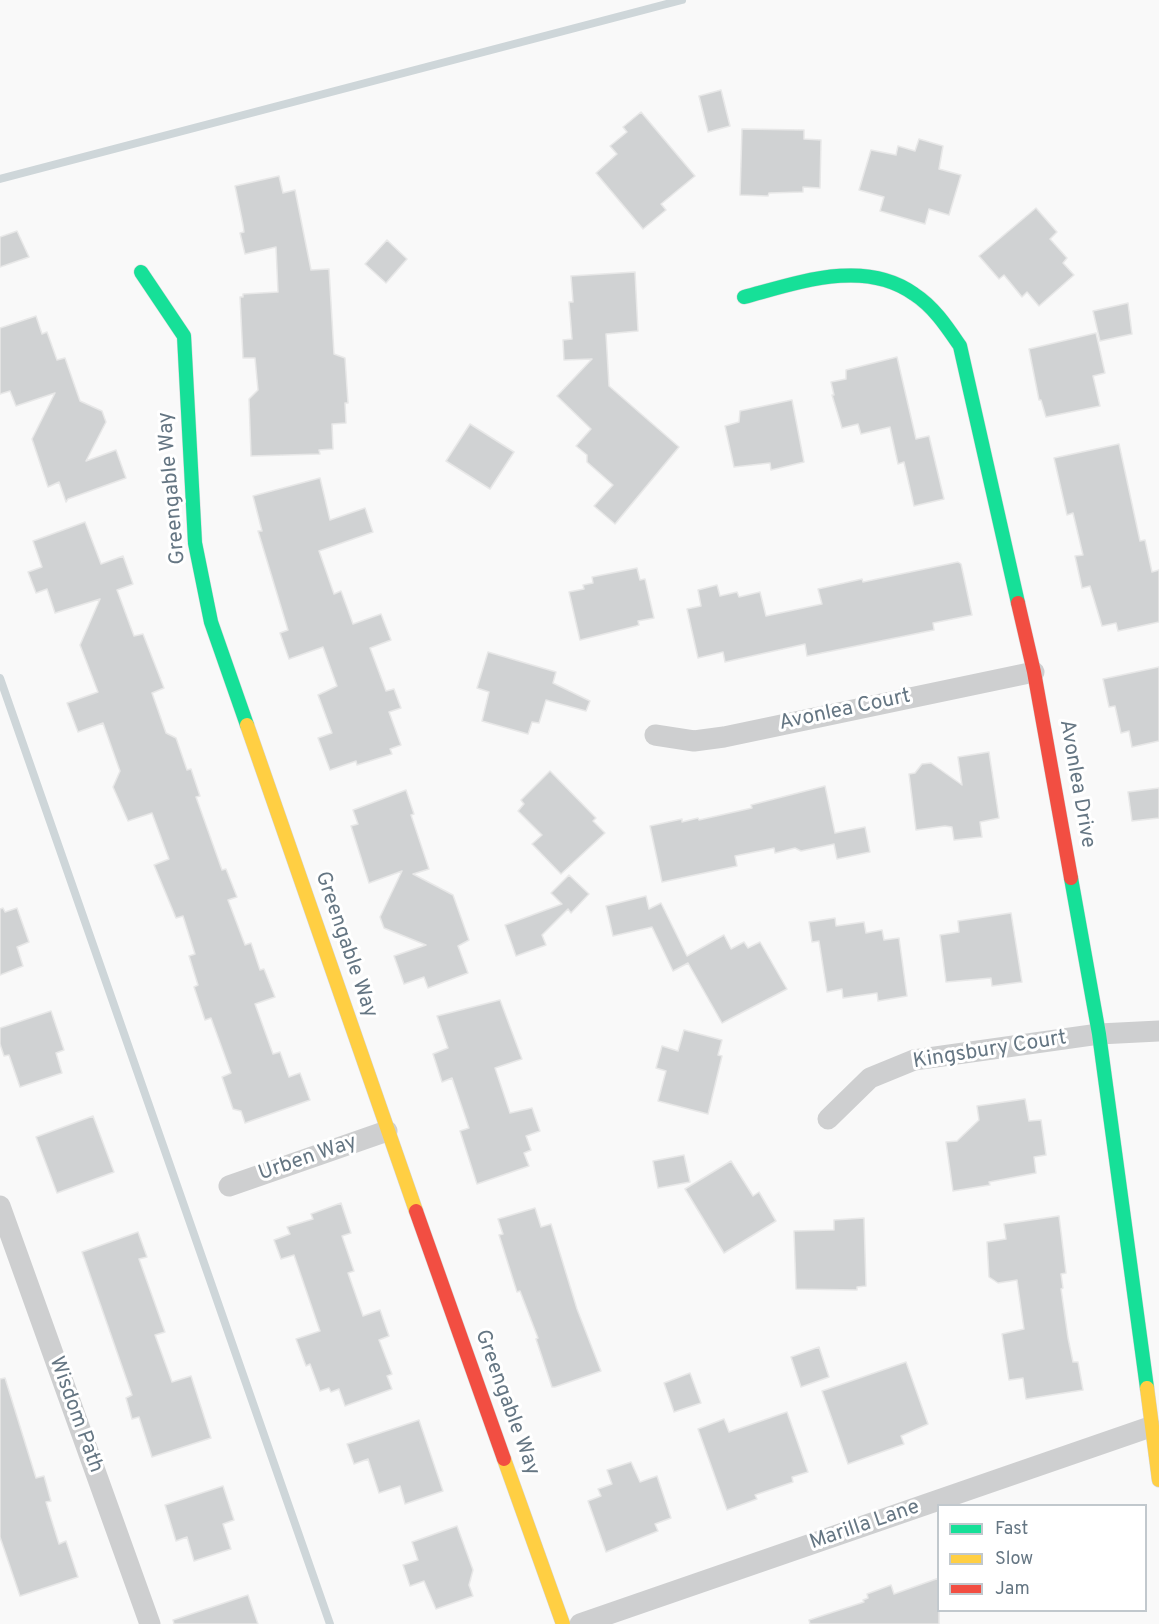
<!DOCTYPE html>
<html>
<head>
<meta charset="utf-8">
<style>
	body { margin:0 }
	#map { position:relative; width:1159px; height:1624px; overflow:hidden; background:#f9f9f9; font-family:Overpass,sans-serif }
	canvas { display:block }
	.legend { position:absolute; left:937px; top:1504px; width:210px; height:108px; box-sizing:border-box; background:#fff; border:2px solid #c1c8cd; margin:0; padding:8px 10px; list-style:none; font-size:18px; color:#657683 }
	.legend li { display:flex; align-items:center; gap:12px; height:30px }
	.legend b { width:30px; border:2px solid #c1c8cd }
</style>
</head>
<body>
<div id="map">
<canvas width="1159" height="1624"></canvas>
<ul class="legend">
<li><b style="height:8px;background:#16e098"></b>Fast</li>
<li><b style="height:8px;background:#ffcf43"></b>Slow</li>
<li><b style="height:8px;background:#f24e42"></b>Jam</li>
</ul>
</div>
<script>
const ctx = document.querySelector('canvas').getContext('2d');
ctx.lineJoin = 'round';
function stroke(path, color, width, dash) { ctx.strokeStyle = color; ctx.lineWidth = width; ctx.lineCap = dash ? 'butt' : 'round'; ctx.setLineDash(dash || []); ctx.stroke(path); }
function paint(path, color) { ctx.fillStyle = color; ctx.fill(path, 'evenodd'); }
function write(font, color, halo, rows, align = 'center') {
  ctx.font = font + ' Overpass,sans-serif'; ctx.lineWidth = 6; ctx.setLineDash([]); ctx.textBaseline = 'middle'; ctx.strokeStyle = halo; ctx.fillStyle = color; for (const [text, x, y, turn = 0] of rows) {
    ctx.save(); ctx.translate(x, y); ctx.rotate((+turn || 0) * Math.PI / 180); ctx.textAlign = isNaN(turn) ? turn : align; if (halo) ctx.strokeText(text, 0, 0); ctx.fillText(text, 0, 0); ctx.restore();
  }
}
const stream = new Path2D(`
	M0,179L682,0
	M0,678L330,1624`);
const building = new Path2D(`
	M721,90L730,126L708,132L699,96Z
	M641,112L695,176L661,204L666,210L643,229L596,173L617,154L610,146L627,132L623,127Z
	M742,129L804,130V139L821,140L820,188L803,187V192L769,193L768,196L740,195Z
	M919,139L943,146L939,169L961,175L949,215L929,209L925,224L880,211L884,197L859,190L871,150L896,155L898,146L915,151Z
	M279,176L283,193L295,190L311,270L329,269L334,354L345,358L348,403H345L346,423L332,424L333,449L319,450L320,454L251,456L249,399L258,390L255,358H243L240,297H243V294L278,292L276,247L245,254L240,233L244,232L243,225L235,186Z
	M1036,208L1057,232L1050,239L1067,258L1063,263L1074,275L1039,306L1027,292L1022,297L1004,275L999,279L979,256Z
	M17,231L29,257L0,267V237Z
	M387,240L407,259L386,283L365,264Z
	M635,272L638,331L606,334L609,386L679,447L615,524L594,506L613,485L587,462V455L576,446L591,429L557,396L592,359L564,360L563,340L572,339L569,302H573L571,276Z
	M1128,303L1132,334L1100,341L1093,311Z
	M36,316L42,334L47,332L57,360L65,358L80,401L102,411L106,422L86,461L116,450L126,478L68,499L66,502L59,482L48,487L32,439L55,393L16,406L10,391L0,394V328Z
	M1096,333L1105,373L1093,376L1100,406L1046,417L1041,400H1039L1029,349Z
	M897,357L916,439L929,436L944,499L914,506L904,462L898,464L890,427L861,434L858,424L842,428L832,395H834L831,382L846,379V370Z
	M792,400L804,462L771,470L770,463L734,467L725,426L739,422L740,411Z
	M470,424L514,452L490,489L446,461Z
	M1119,444L1140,541L1145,540L1152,572L1159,570V622L1118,631L1116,623L1102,626L1090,586L1082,588L1075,556L1083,555L1073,513L1067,515L1054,458Z
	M320,478L330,520L365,508L373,532L319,551L334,594L341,591L353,624L381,614L391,640L370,648L386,691L394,689L401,708L389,712L401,745L390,749L392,754L357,765L356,761L330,770L318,738L332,733L318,695L337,686L323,647L289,659L280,633L288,630L258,531H262L253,496Z
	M85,522L101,564L123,556L133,584L117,590L134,636L143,634L164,688L152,693L166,733L176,738L187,770L191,769L200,796L196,797L222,870L226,869L237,897L228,900L245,945L251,943L260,970L264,969L275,997L255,1004L273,1054L280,1052L289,1077L300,1073L310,1100L245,1123L241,1111L233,1109L222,1077L231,1073L211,1018L205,1020L194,987L198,985L189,956L195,954L183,916L176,918L154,865L169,859L152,813L128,821L113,787L120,771L103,723L78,732L67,703L98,692L80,645L100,599L55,613L47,589L36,593L28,572L42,567L33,541Z
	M958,562L961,564L972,615L933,623L934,630L807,656L805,644L725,662L723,652L698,658L687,609L701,606L698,590L717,585L720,596L737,592L739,597L760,592L766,616L822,604L818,589L862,579L863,582Z
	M637,568L640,580L645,579L654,618L638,621L639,625L636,626L580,640L569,592L584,589L583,585L593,583L592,577Z
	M488,652L556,672L553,683L590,701L586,711L546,700L539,723L532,722L528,734L482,721L489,692L477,688Z
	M1159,667V741L1132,747L1129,731L1121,733L1115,706L1109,707L1103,679Z
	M989,752L999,818L980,822L982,837L954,840L952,827L945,826L916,830L909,774L915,773L922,764L931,763L962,785L958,757Z
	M550,771L596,818L593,821L605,833L561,874L532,844L542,835L518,811L524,804L521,800Z
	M825,786L835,833L865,827L870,852L837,859L834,844L801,851L795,848L775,853L774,848L735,856L737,866L662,882L650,826L682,819V822L698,818L699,820L752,808L751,805Z
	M1159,788V818L1132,821L1128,792Z
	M406,790L414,814L411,815L429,869L413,874L453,895L469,940L458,946L468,973L428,988L424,977L404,984L394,956L426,945L384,928L380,917L402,871L369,883L351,826L358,824L353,810Z
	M569,875L589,894L571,913L568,909L542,935L546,945L516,956L505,925L562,904L551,893Z
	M646,896L649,909L661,903L687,956L724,935L731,949L744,942L748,948L760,942L787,989L722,1023L688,963L673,971L652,927L613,936L606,906Z
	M3,908L5,912L17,908L29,942L17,947L23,966L0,975V909Z
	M1011,913L1022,982L992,986L991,978L946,982L940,935L959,932L958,921Z
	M835,918L836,926L864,922L866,933L882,930L884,940L899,938L907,996L878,1001L877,993L843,998L842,989L827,992L819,941L812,942L809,922Z
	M500,1000L522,1059L495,1068L510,1113L532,1108L540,1131L526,1136L531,1150L524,1153L529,1166L477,1184L460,1131L469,1128L452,1078L442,1082L433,1054L448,1048L437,1016Z
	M51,1011L64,1050L56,1053L62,1073L20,1087L9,1055L4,1056L0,1044V1028Z
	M684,1030L722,1040L718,1055L722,1056L708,1114L658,1101L666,1071L656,1068L662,1046L678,1051Z
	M1025,1099L1029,1121L1041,1120L1046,1155L1034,1157L1036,1173L989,1182L990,1185L953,1191L946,1142L957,1141L979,1120L977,1106Z
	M93,1116L114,1172L57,1193L36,1137Z
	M684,1155L690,1182L658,1188L653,1161Z
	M731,1161L753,1196L759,1192L776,1221L724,1253L685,1189Z
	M341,1203L351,1233L342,1236L354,1271L348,1273L363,1316L380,1310L389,1336L379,1340L392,1374L387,1376L392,1389L345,1406L339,1389L331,1392L329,1388L320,1391L310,1364L306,1366L296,1339L320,1331L294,1255L281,1259L274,1240L290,1234L287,1227L313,1219L311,1214Z
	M535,1208L541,1227L551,1224L577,1309L601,1371L555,1387H552L536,1339L538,1338L520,1291L517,1292L499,1235L503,1234L498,1219Z
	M1059,1216L1066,1273L1061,1274L1063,1288L1061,1289L1068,1338L1073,1362H1078L1083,1390L1026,1399L1023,1378L1009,1380L1002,1334L1024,1329L1017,1280L998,1283L989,1277L987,1242L1006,1239L1004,1224Z
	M864,1218L866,1286L857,1287V1290L796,1289L794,1231L834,1230V1220Z
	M138,1232L147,1257L139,1259L165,1332L155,1335L172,1382L191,1376L211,1438L152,1457L139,1417L132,1419L126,1398L132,1395L82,1252Z
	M819,1347L829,1377L801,1387L791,1357Z
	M906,1362L928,1424L901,1436L904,1444L848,1464L822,1391Z
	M690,1373L701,1403L674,1412L664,1383Z
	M5,1378L36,1478L44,1476L51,1501L46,1502L59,1544L66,1541L78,1577L20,1596L0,1537V1379Z
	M787,1412L808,1472L792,1477L793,1482L755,1495L757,1499L727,1510L698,1429L724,1419L729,1432Z
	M419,1420L443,1491L405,1504L400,1486L379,1493L368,1459L354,1464L347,1444Z
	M631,1462L640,1482L657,1476L671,1518L655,1524L658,1531L606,1552L588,1501L601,1496L598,1489L612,1484L607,1470Z
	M223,1486L234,1520L223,1524L231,1549L194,1561L187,1537L176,1541L165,1505Z
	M457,1526L473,1570L469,1585L473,1596L436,1609L424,1581L410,1586L403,1565L418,1560L412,1542Z
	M939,1578V1624H810L809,1620L864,1602L863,1600L868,1598L867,1594L891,1585L894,1594Z
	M248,1595L258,1624H174L173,1620Z`);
const street = new Path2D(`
	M655,735L694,741L724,737L1034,672
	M828,1119L870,1078L914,1060L1099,1034L1159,1031
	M229,1186L387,1131
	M0,1206L150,1624
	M580,1624L1150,1427`);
const fast = new Path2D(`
	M141,272L184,336L195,543L211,622L247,725
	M744,297C797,283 864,258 914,294C934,307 947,327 960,346L1018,603
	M1071,878L1099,1034L1147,1388`);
const slow = new Path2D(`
	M247,725L416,1211
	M1147,1388L1159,1480
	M504,1459L563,1624`);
const jam = new Path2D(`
	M1018,603L1034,672L1071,878
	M416,1211L504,1459`);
const streetNames = [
	["Greengable Way",173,488,-95],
	["Avonlea Court",845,711,-12],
	["Avonlea Drive",1076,784,80],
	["Greengable Way",345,945,71],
	["Kingsbury Court",990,1051,-9],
	["Urben Way",308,1159,-19],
	["Greengable Way",506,1403,70],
	["Wisdom Path",75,1415,70],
	["Marilla Lane",865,1526,-19]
];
stroke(stream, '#ced6d9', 8);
paint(building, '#d0d2d3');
stroke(building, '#e8e8e8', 1.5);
stroke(fast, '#d5d6d7', 15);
stroke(slow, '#d5d6d7', 15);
stroke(jam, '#d5d6d7', 15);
stroke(street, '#cecfd0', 21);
stroke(fast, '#16e098', 14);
stroke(slow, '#ffcf43', 14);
stroke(jam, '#f24e42', 14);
write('21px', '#657683', '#fff', streetNames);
</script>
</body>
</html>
